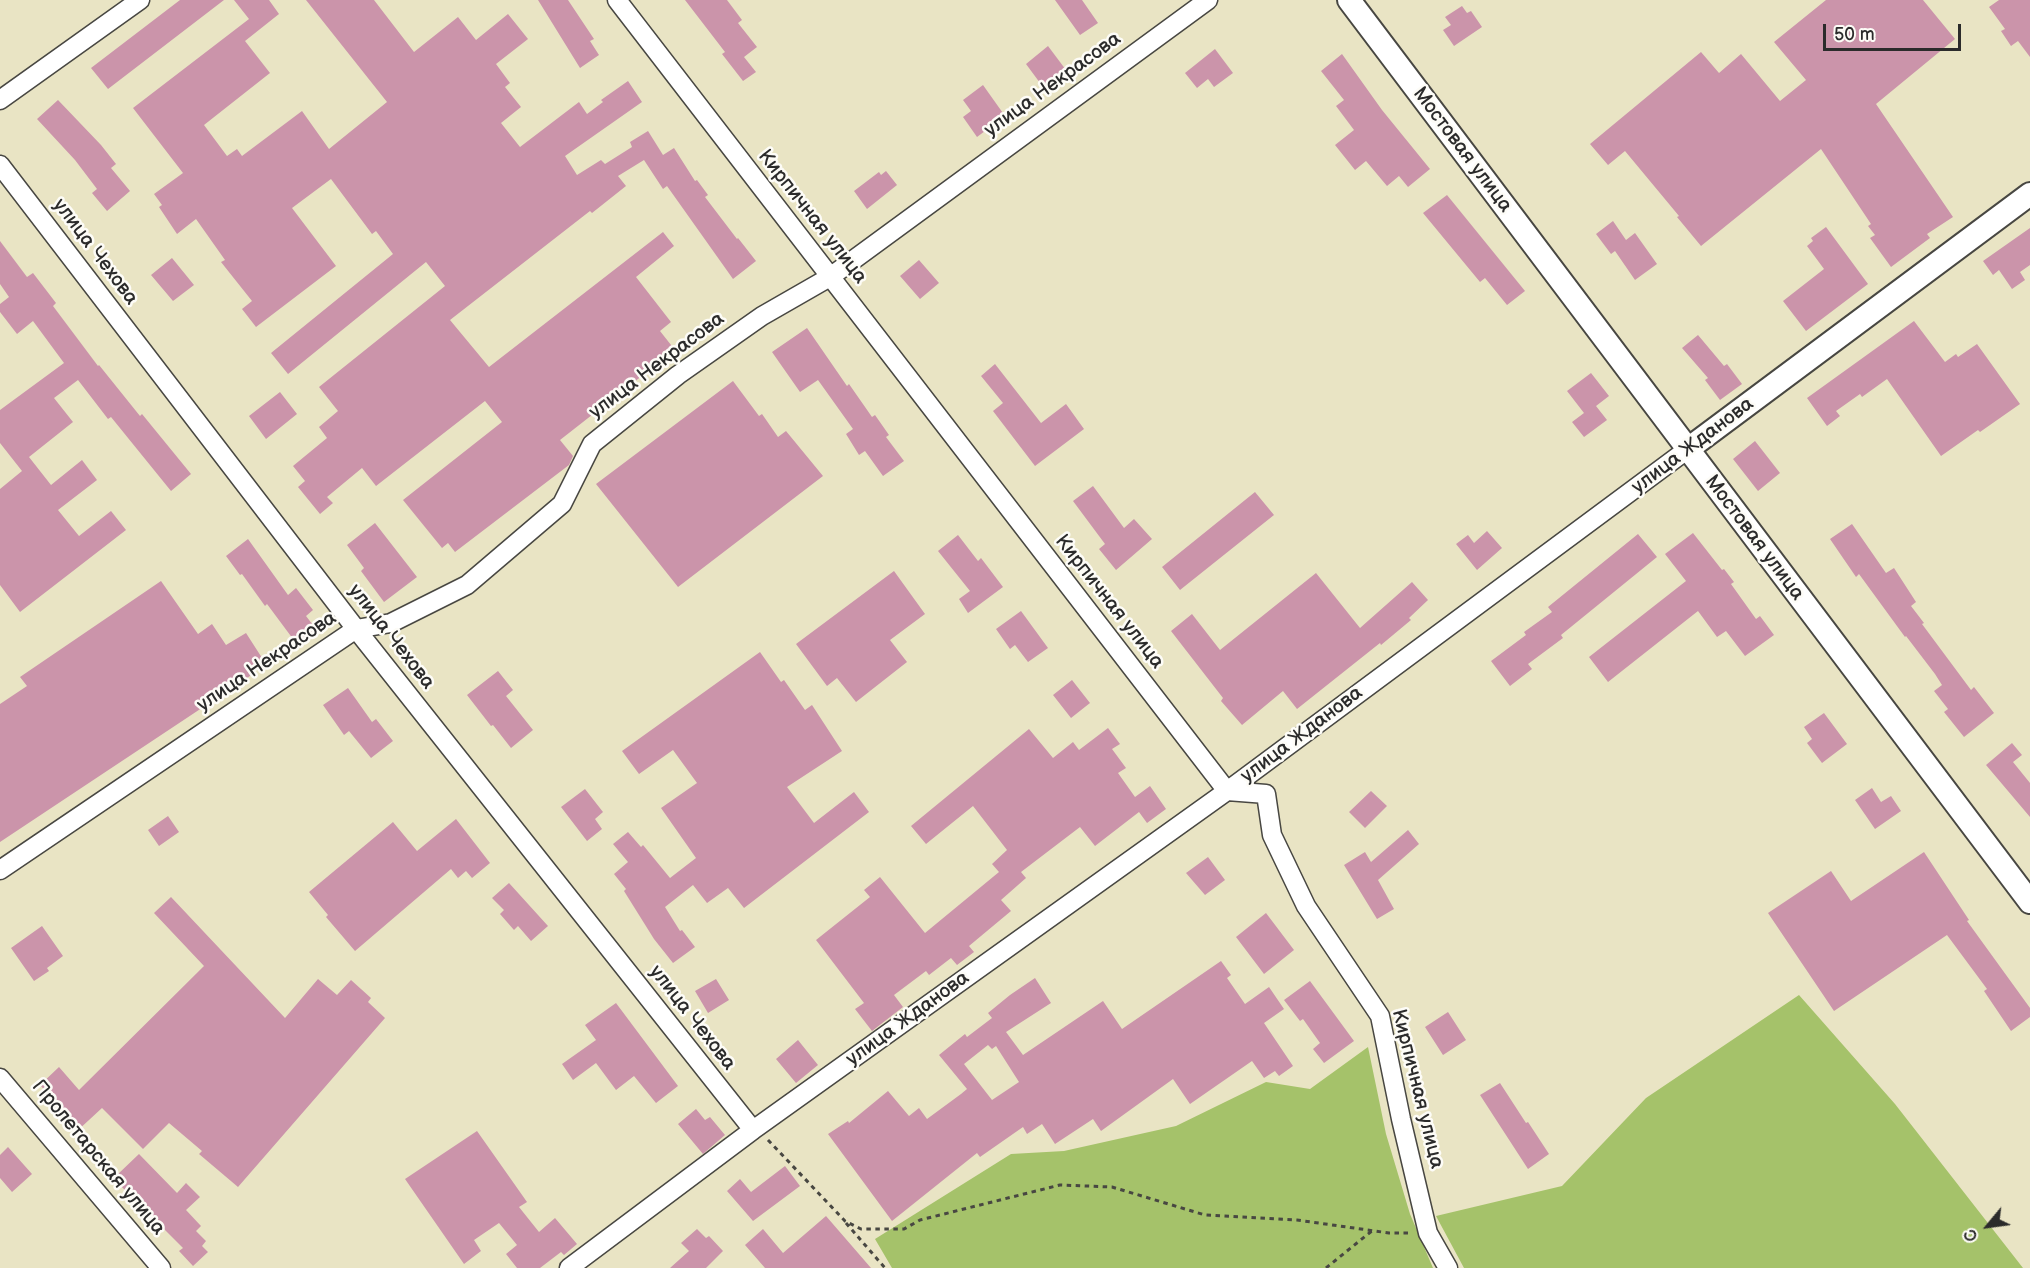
<!DOCTYPE html>
<html>
<head>
<meta charset="utf-8">
<style>
	body { margin:0 }
	#map { position:relative; width:2030px; height:1268px; overflow:hidden; background:#e9e4c4; font-family:"Balsamiq Sans",sans-serif }
	canvas { display:block }
	.north { position:absolute; left:1958px; top:1196px; width:60px; height:60px; -webkit-text-stroke:4px #fdfcf7; paint-order:stroke; rotate:241deg; font-size:16px; font-weight:700; line-height:24px; text-align:center; color:#2b2b2b }
	.north::after { content:''; display:block; margin:auto; width:21px; height:27px; background:#2b2b2b; clip-path:polygon(50% 0,100% 100%,50% 72%,0 100%) }
	.scale { position:absolute; left:1823px; top:24px; width:138px; height:27px; box-sizing:border-box; border:3px solid #2b2b2b; border-top:0; padding-left:8px; font-size:18px; line-height:21px; white-space:nowrap; color:#2b2b2b; -webkit-text-stroke:4px #fdfcf7; paint-order:stroke }
</style>
</head>
<body>
<div id="map">
<canvas width="2030" height="1268"></canvas>
<div class="north">С</div>
<div class="scale">50 m</div>
</div>
<script>
const ctx = document.querySelector('canvas').getContext('2d');
ctx.lineJoin = 'round';
function paint(path, color) { ctx.fillStyle = color; ctx.fill(path, 'evenodd'); }
function stroke(path, color, width, dash) { ctx.strokeStyle = color; ctx.lineWidth = width; ctx.lineCap = dash ? 'butt' : 'round'; ctx.setLineDash(dash || []); ctx.stroke(path); }
function write(font, color, halo, rows, align = 'center') {
  ctx.font = font + ' "Balsamiq Sans",sans-serif'; ctx.lineWidth = 5; ctx.setLineDash([]); ctx.textBaseline = 'middle'; ctx.strokeStyle = halo; ctx.fillStyle = color; for (const [text, x, y, turn = 0] of rows) {
    ctx.save(); ctx.translate(x, y); ctx.rotate((+turn || 0) * Math.PI / 180); ctx.textAlign = isNaN(turn) ? turn : align; if (halo) ctx.strokeText(text, 0, 0); ctx.fillText(text, 0, 0); ctx.restore();
  }
}
const green = new Path2D(`
	M1799,995L1895,1104L2023,1268H1464L1436,1216L1562,1186L1646,1098Z
	M1368,1047L1386,1134L1410,1214L1433,1268H892L875,1239L1011,1154L1064,1151L1176,1126L1266,1082L1310,1089Z`);
const building = new Path2D(`
	M180,0H224L108,89L91,68Z
	M234,0H269L279,14L245,41L270,73L204,125L227,156L237,149L242,156L302,111L329,149L387,102L306,0H374L414,52L458,17L476,40L508,14L528,39L496,64L510,83L505,87L521,107L501,123L520,147L579,102L587,114L603,102L601,100L628,81L642,102L565,156L577,175L601,160L605,164L632,147L630,142L648,131L663,155L674,148L695,181L697,180L708,195L705,197L737,239L738,238L756,261L733,279L667,186L663,189L644,160L618,176L626,186L592,213L590,211L450,320L489,367L663,232L674,246L636,277L671,322L660,331L675,350L560,440L573,456L569,465L455,552L448,543L442,548L403,500L502,422L485,401L376,486L362,468L327,497L333,503L320,514L298,487L305,481L293,466L327,438L319,427L338,411L319,387L445,286L426,262L288,374L271,353L393,254L376,231L372,234L331,179L292,208L336,266L256,327L242,309L252,301L221,262L225,260L196,219L177,234L159,207L162,205L154,194L183,173L133,108L249,19Z
	M538,0H568L594,39L590,41L599,55L580,68Z
	M685,0H727L742,20L738,23L757,47L744,57L756,72L743,81L722,54L725,52Z
	M1055,0H1082L1098,23L1080,35Z
	M1826,0H1923L1955,39L1876,104L1953,217L1927,234L1930,238L1891,267L1870,238L1875,235L1868,226L1871,224L1821,149L1701,246L1677,217L1679,216L1625,151L1608,165L1590,144L1701,52L1719,73L1741,54L1780,101L1806,80L1774,42Z
	M1999,0H2030V57L2018,41L2011,46L2001,31L2005,29L1989,7Z
	M1462,6L1467,13L1471,11L1482,27L1454,46L1443,30L1451,25L1445,17Z
	M1048,46L1066,70L1043,87L1026,64Z
	M1215,49L1233,73L1214,87L1208,79L1197,88L1185,73Z
	M1342,54L1382,110L1430,169L1408,187L1399,176L1387,186L1366,161L1355,170L1335,145L1354,130L1336,106L1344,100L1321,71Z
	M983,85L1005,116L977,137L963,117L971,111L963,100Z
	M58,100L101,145L116,164L111,168L130,191L107,211L92,193L97,189L75,160L37,119Z
	M886,171L897,185L867,209L854,191L879,172L881,175Z
	M1447,195L1525,291L1507,305L1485,278L1480,282L1423,213Z
	M1613,221L1626,240L1635,233L1657,264L1635,280L1615,251L1611,254L1596,234Z
	M1826,227L1868,284L1806,331L1783,301L1824,269L1807,246L1813,241L1811,238Z
	M2030,228V265L2020,272L2025,280L2012,289L1999,270L1993,275L1983,261Z
	M0,241L27,277L33,273L56,303L53,306L98,366L99,365L140,416L142,414L191,474L171,491L111,417L108,419L78,380L54,398L73,422L29,457L51,485L82,460L97,480L58,510L79,536L111,511L126,530L20,612L0,585V489L22,471L0,443V410L64,363L33,321L17,334L0,312V304L9,297L0,284Z
	M172,258L194,285L173,301L151,275Z
	M919,260L939,283L920,299L900,276Z
	M1914,321L1945,362L1956,354L1958,357L1977,344L2020,404L1980,432L1978,430L1941,456L1887,379L1862,397L1860,394L1836,411L1840,416L1827,426L1807,398Z
	M807,328L847,386L849,384L872,417L875,415L889,435L886,437L904,461L883,476L865,451L859,455L846,434L853,429L818,380L800,392L772,352Z
	M1698,335L1724,366L1727,364L1742,384L1720,400L1705,380L1708,378L1682,348Z
	M995,364L1041,423L1066,404L1084,429L1035,466L993,411L1003,403L981,376Z
	M1591,373L1609,396L1596,406L1607,420L1584,437L1572,422L1584,413L1567,391Z
	M733,381L759,416L762,414L778,437L786,431L823,476L678,587L596,484Z
	M280,392L297,414L266,439L249,416Z
	M1755,441L1780,473L1758,491L1733,459Z
	M1093,486L1124,528L1134,519L1152,539L1116,570L1099,549L1105,544L1073,501Z
	M1255,492L1274,515L1180,590L1162,567Z
	M375,523L417,577L384,602L361,571L364,568L347,545Z
	M1852,524L1886,573L1894,568L1916,602L1911,606L1924,623L1922,624L1971,690L1974,687L1994,713L1964,737L1944,712L1948,709L1934,691L1942,685L1935,674L1906,636L1905,637L1859,574L1856,577L1830,539Z
	M1487,531L1502,548L1477,570L1456,544L1468,535L1474,543Z
	M1693,533L1722,570L1724,569L1734,582L1731,584L1756,619L1760,616L1774,635L1745,656L1726,631L1717,637L1698,611L1608,682L1589,657L1686,581L1665,554Z
	M1638,534L1657,557L1561,635L1563,638L1528,664L1532,669L1510,686L1491,661L1526,635L1524,632L1552,612L1548,607Z
	M958,535L978,561L981,558L1003,587L968,613L959,599L970,591L938,551Z
	M248,539L288,595L296,588L313,610L306,616L316,629L296,643L267,604L265,606L242,574L240,575L226,556Z
	M894,571L925,614L890,640L907,662L856,702L837,678L827,686L796,644Z
	M1316,573L1360,628L1412,582L1428,600L1409,618L1411,620L1381,645L1380,643L1297,709L1283,691L1242,725L1221,701L1223,698L1171,631L1192,614L1220,650Z
	M161,581L198,634L212,624L226,645L246,633L264,661L250,670L253,674L0,842V704L27,686L20,677Z
	M1021,611L1048,648L1028,662L1015,645L1010,649L996,629Z
	M760,652L781,682L784,680L805,710L812,705L842,751L787,787L814,823L854,792L869,812L744,908L728,888L707,903L693,885L665,907L680,931L682,930L695,947L673,963L654,939L624,891L626,889L614,874L628,862L613,844L628,832L641,847L643,845L670,878L696,858L661,808L697,783L673,750L639,774L622,751Z
	M498,671L513,690L506,696L533,730L511,748L493,725L491,726L467,695Z
	M1072,680L1090,703L1071,718L1053,695Z
	M348,688L372,722L376,719L393,741L371,758L349,731L344,735L323,705Z
	M1824,713L1847,744L1822,763L1807,743L1812,739L1804,727Z
	M1108,728L1120,744L1112,749L1126,768L1118,773L1135,797L1150,786L1166,809L1147,823L1139,812L1095,846L1080,827L1021,872L1026,878L1001,900L1011,911L969,946L974,952L957,965L951,958L929,975L926,971L894,995L903,1007L872,1031L855,1009L864,1003L816,940L870,897L864,890L880,877L925,933L999,872L992,864L1007,850L973,806L926,844L911,826L1029,729L1053,758L1073,742L1079,750Z
	M2012,743L2022,755L2013,762L2030,783V817L1986,765Z
	M1872,788L1881,802L1891,796L1901,811L1875,829L1855,800Z
	M585,789L603,812L595,819L602,829L587,841L561,807Z
	M1371,791L1387,806L1365,828L1349,812Z
	M168,816L179,832L159,846L148,830Z
	M456,819L490,863L472,878L466,871L458,878L451,869L355,951L326,917L328,915L309,892L393,822L417,851Z
	M1408,830L1419,844L1378,880L1394,909L1377,919L1344,865L1365,852L1371,862Z
	M1924,852L1969,920L1967,921L2030,1008V1017L2011,1031L1984,991L1987,989L1947,935L1834,1011L1768,913L1831,871L1851,901Z
	M1208,857L1225,880L1205,895L1186,873Z
	M509,883L548,926L531,941L518,926L514,930L500,914L504,910L492,898Z
	M171,897L285,1018L318,979L337,995L351,980L371,998L368,1002L385,1018L238,1187L199,1154L202,1151L169,1123L143,1149L102,1108L76,1132L64,1118L67,1115L40,1085L59,1067L79,1090L204,966L154,913Z
	M1266,913L1294,950L1264,974L1236,937Z
	M42,926L63,956L47,968L49,971L34,981L11,948Z
	M1221,961L1231,975L1227,978L1245,1004L1269,987L1284,1009L1264,1023L1293,1066L1279,1076L1275,1071L1264,1078L1252,1061L1190,1104L1173,1079L1101,1131L1093,1119L1055,1144L1042,1124L1027,1134L1023,1127L980,1157L977,1153L892,1221L828,1134L848,1121L849,1123L888,1091L909,1116L919,1108L927,1119L961,1094L967,1089L939,1055L965,1034L967,1037L992,1018L988,1013L1010,995L1035,978L1051,1003L1006,1032L1023,1055L1103,1001L1122,1029ZM988,1045L992,1049L996,1046L1019,1082L992,1100L964,1064Z
	M716,979L729,1000L708,1013L695,991Z
	M1310,981L1354,1041L1324,1063L1313,1049L1320,1043L1303,1019L1300,1021L1284,1000Z
	M616,1003L678,1086L656,1103L634,1076L616,1090L596,1063L573,1080L562,1064L596,1040L585,1025Z
	M1448,1012L1466,1040L1443,1055L1425,1027Z
	M798,1040L818,1065L796,1083L776,1059Z
	M1500,1083L1526,1123L1528,1122L1549,1154L1528,1169L1480,1095Z
	M696,1109L705,1120L710,1117L725,1135L703,1154L678,1124Z
	M477,1131L527,1202L519,1207L539,1232L555,1218L577,1244L564,1255L561,1252L540,1268H517L506,1254L517,1245L499,1223L474,1240L481,1251L464,1264L405,1179Z
	M8,1147L32,1174L12,1192L0,1178V1155Z
	M139,1154L177,1193L186,1183L200,1197L186,1210L201,1226L196,1231L206,1241L202,1246L208,1252L193,1266L179,1251L183,1248L155,1220L152,1223L138,1210L141,1207L121,1186L125,1183L117,1175Z
	M785,1166L800,1186L753,1221L727,1191L740,1179L751,1192Z
	M826,1216L871,1268H765L745,1245L763,1229L783,1253Z
	M697,1229L706,1238L709,1236L723,1251L706,1268H670L689,1251L681,1243Z`);
const path = new Path2D(`
	M768,1140L845,1221L861,1229H904L920,1220L1060,1185L1112,1187L1205,1215L1297,1220L1389,1233H1409
	M846,1223L885,1268
	M1326,1268L1373,1230`);
const minor = new Path2D(`
	M617,0L1227,791L1266,794L1272,835L1306,906L1380,1016L1401,1119L1428,1233L1448,1268
	M0,100L140,0
	M0,165L356,629L753,1130
	M0,870L356,629L391,623L467,585L562,504L592,444L678,375L762,316L830,277L1208,0
	M0,1078L161,1268
	M569,1268L753,1130L1227,791L1688,449`);
const tertiary = new Path2D(`
	M1349,0L2030,902
	M1688,449L2030,194`);
const streetNames = [
	["улица Некрасова",1053,85,-36],
	["Мостовая улица",1462,150,53],
	["Кирпичная улица",812,217,52],
	["улица Чехова",95,252,53],
	["улица Некрасова",657,366,-37],
	["улица Жданова",1693,446,-37],
	["Мостовая улица",1754,538,53],
	["Кирпичная улица",1109,602,52],
	["улица Чехова",391,637,52],
	["улица Некрасова",267,662,-34],
	["улица Жданова",1302,735,-37],
	["улица Чехова",692,1018,52],
	["улица Жданова",908,1019,-36],
	["Кирпичная улица",1417,1089,76],
	["Пролетарская улица",98,1158,50]
];
paint(green, '#a5c26a');
paint(building, '#cb94aa');
stroke(minor, '#484742', 21);
stroke(tertiary, '#484742', 26);
stroke(path, '#484742', 3, [4.5, 4.5]);
stroke(minor, '#fff', 18);
stroke(tertiary, '#fff', 22);
write('20px', '#2b2b2b', '#fdfcf7', streetNames);
</script>
</body>
</html>
